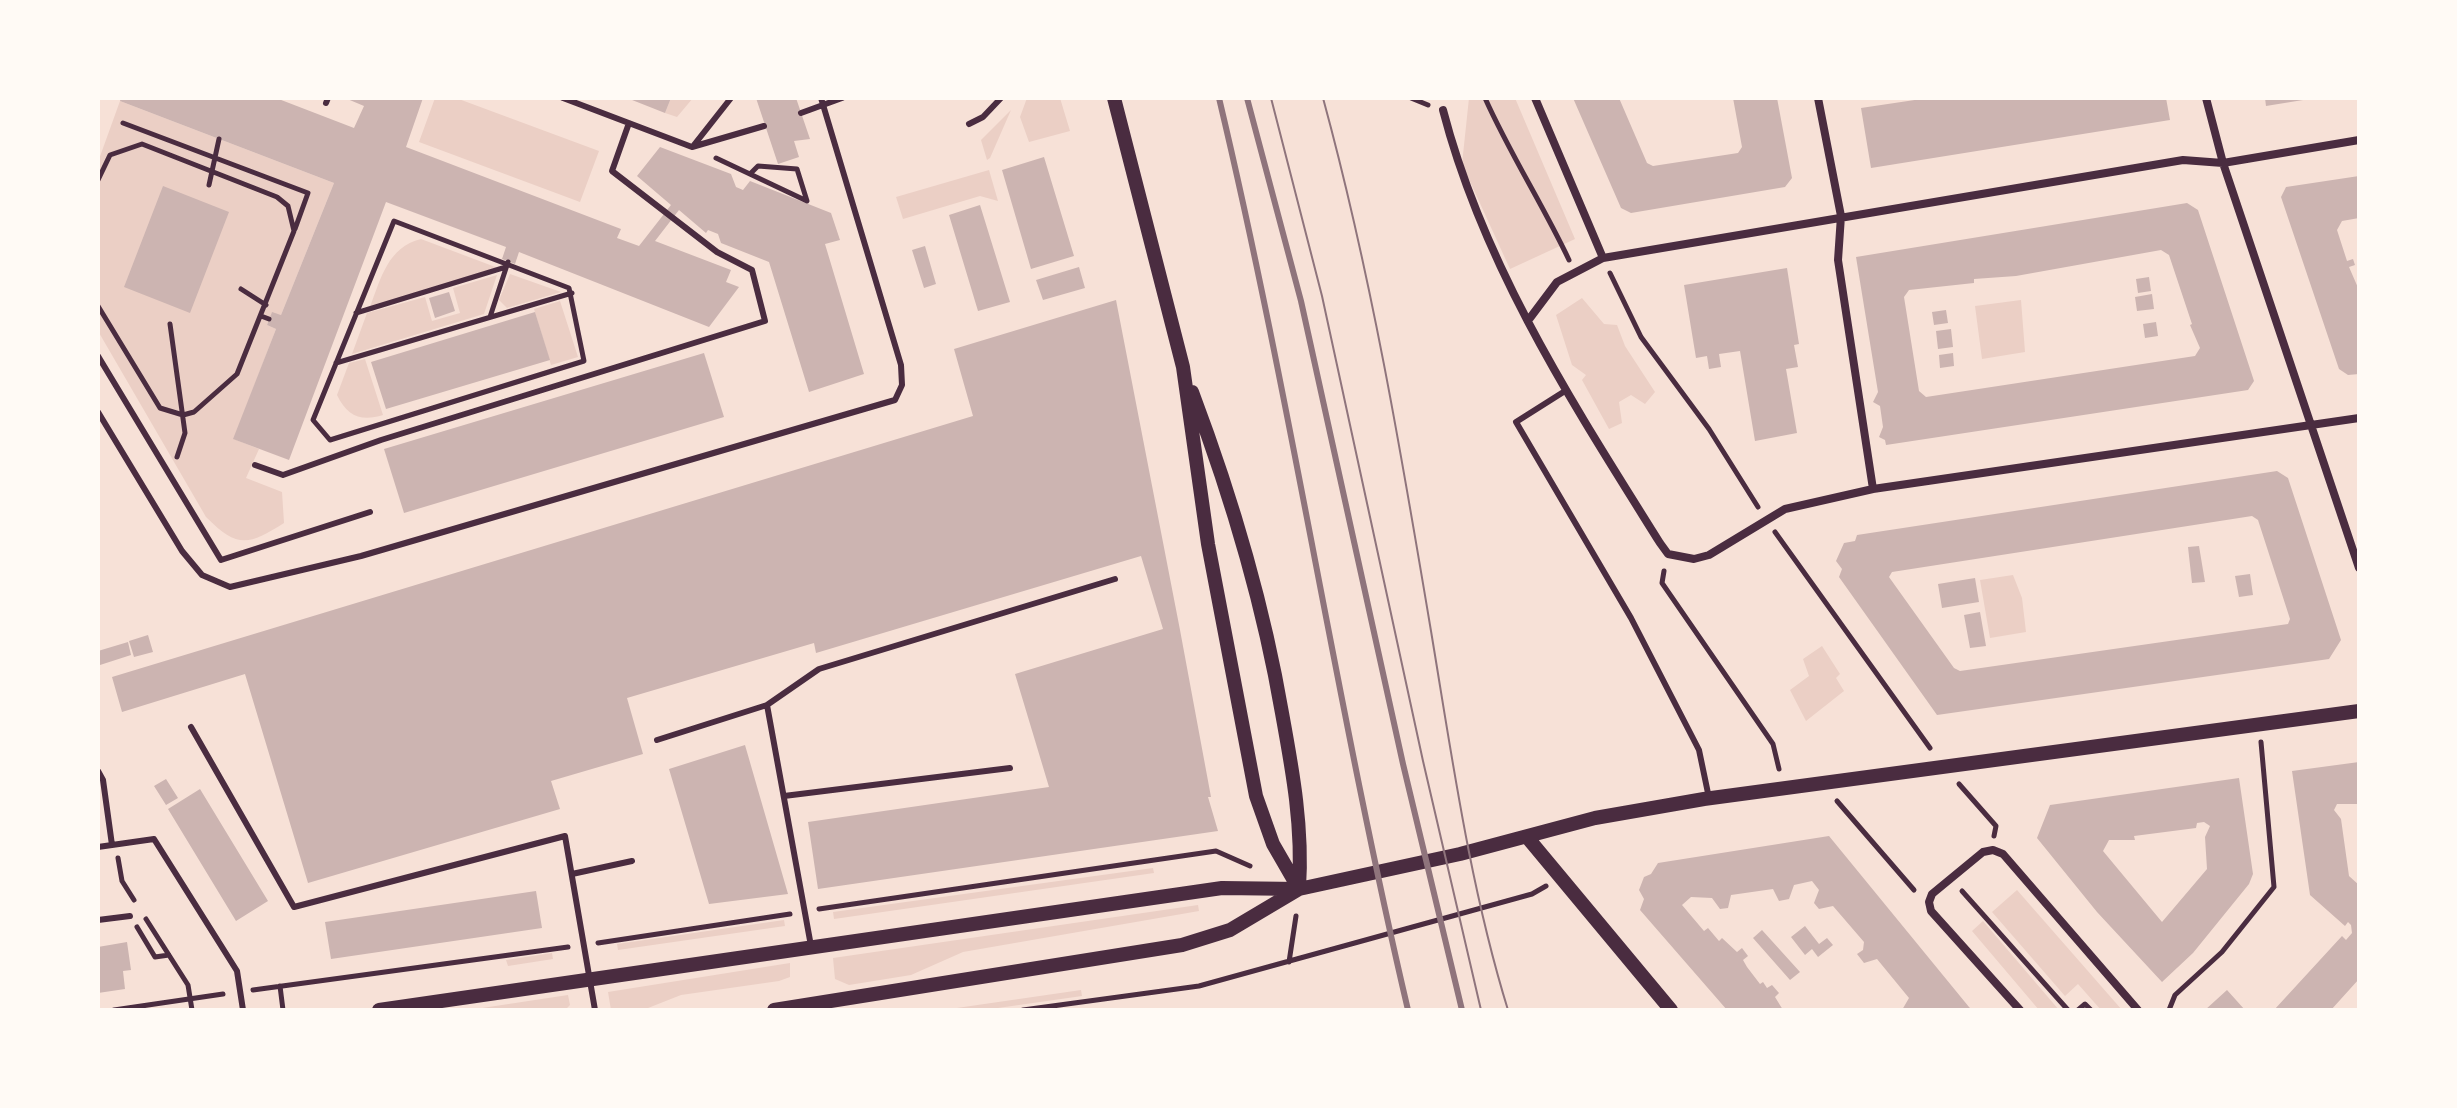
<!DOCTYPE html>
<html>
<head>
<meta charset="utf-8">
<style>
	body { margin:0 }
	#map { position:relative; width:2457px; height:1108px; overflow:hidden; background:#f7e1d7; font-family:"Space Grotesk",sans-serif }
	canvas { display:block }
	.frame { position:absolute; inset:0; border:100px solid #fffaf5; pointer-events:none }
</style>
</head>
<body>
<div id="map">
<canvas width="2457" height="1108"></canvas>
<div class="frame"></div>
</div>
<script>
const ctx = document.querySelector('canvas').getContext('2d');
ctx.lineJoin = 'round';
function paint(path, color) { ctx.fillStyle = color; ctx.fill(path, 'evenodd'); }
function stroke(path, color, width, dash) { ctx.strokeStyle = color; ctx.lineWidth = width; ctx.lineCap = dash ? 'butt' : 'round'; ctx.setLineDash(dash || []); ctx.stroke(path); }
const green = new Path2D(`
	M435,98H456L599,151L580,202L419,142Z
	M671,98H693L677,117L665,113Z
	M1027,98H1060L1070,131L1029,142L1020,117Z
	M1469,98H1515L1575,239L1510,269L1462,164Z
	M120,101L334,183L281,315L272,313L267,325L276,329L234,439L259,449L246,478L282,492L284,523C248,546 237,548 206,517L98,331V162Z
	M1011,110L990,158L987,160L981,140Z
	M989,170L998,201L980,196L903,219L896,197Z
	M421,239L498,268L370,307C381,278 388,247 421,239Z
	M510,274L561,292L507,308L499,300Z
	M497,275L484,314L352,354L367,313L425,297L432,321L460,313L453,288Z
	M1582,298L1604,324L1617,325L1625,346L1655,392L1645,404L1631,395L1619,402L1622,423L1609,429L1582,380L1586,375L1572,365L1556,315Z
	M2021,300L2025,352L1982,359L1975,306Z
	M560,301L578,357L551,365L534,309Z
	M365,359L383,415C361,422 347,416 337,395L349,363Z
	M2013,575L2022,598L2026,632L1990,638L1980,580Z
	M1822,646L1840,674L1836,678L1844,691L1806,721L1790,690L1809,676L1803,659Z
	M1153,868L1154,873L834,919L833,912Z
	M2017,890L2122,1010H2101L2078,984L2065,996L1992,912Z
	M1198,905L1199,911L963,952L911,975L849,985L835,979L833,958Z
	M784,920L785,926L618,950L617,944Z
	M1983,921L2059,1010H2039L1972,931Z
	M552,953L553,959L508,966L506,960Z
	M790,963V977L779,981L681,995L643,1010H611L608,992Z
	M1081,990L1082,996L984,1010H943Z
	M568,995L570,1005L565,1010H469Z`);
const building = new Path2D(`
	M121,98H276L354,128L364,106L345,98H423L406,147L621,229L617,238L639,246L671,205L637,176L660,147L731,174L736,187L743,190L750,181L831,213L840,240L825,244L864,374L809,392L769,262L721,243L718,234L708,230L706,233L679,210L655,241L731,270L726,282L739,287L709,327L519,252L515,264L502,259L506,247L386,202L289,460L233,439L276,329L267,325L272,312L281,315L334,183L120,101Z
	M627,98H671L665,113Z
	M756,98H796L810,139L794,141L799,157L778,164Z
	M1573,98H1619L1647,163L1653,166L1738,153L1742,147L1733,98H1777L1792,178L1785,187L1631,213L1621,208Z
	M1928,98H2166L2170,120L1871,168L1861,108Z
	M2265,98H2303V100L2266,106Z
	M1044,157L1074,256L1031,269L1002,170Z
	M2359,176V218L2342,221L2337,230L2347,261L2353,259L2355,265L2349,267L2359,290V374L2348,375L2339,369L2281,197L2286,187Z
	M163,186L229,212L190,313L124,287Z
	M2187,203L2198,210L2254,381L2248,390L1886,445L1885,440L1879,437L1883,427L1880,406L1873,402L1878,392L1856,257ZM2161,250L2169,255L2192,324L2190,325L2200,348L2195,356L1926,397L1919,391L1904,297L1909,290L1974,283V279L2016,276Z
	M980,205L1010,302L978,311L949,215Z
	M925,246L936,284L924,288L912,250Z
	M1079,267L1085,288L1043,300L1036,280Z
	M1787,268L1799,344L1794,345L1798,367L1786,369L1797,433L1755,441L1740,351L1719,354L1721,367L1709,369L1707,356L1696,358L1684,285Z
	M2149,277L2151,291L2138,293L2136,279Z
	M449,292L455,311L435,318L429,298Z
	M2152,294L2154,309L2137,311L2135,297Z
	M1116,300L1180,630L1211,797H1208L1218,831L818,889L808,822L1049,787L1015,674L1163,629L1141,556L816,653L814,643L627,698L643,754L551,781L560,809L308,883L245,674L122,712L112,677L973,416L954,349Z
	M1946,310L1948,323L1934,325L1932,312Z
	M535,312L550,360L386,409L371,362Z
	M2156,322L2158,336L2145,338L2143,324Z
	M1951,329L1953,347L1938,349L1936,331Z
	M704,353L724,417L404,513L384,449Z
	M1953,353L1954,366L1940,368L1939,355Z
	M2277,471L2288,478L2341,640L2329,659L1937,715L1839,577L1842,569L1836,561L1844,543L1855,541L1857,535ZM2252,516L2258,520L2290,619L2288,624L1960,671L1954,668L1889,577L1892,572Z
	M2199,546L2205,582L2192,583L2188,547Z
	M2250,574L2253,595L2239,597L2235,576Z
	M1975,578L1979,602L1942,608L1938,584Z
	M1980,612L1986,646L1970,648L1964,615Z
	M148,635L153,652L134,657L129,641Z
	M128,642L131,655L100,665L98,651Z
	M745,745L788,894L709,904L669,769Z
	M2359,762V804H2337L2334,810L2341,819L2349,876L2359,885V979L2331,1010H2274L2342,936L2346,940L2352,933L2351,925L2348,922L2345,926L2310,895L2292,771Z
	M2239,778L2253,874L2249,884L2193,953L2162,982L2097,912L2037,838L2050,805ZM2204,822L2210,826L2205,837L2207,869L2162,922L2103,851L2109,840H2135L2134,836L2196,828L2197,823Z
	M166,779L178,798L166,805L154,786Z
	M200,789L268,901L236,921L168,809Z
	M1829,836L1969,1007L1972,1010H1902L1909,998L1877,959L1864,963L1857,954L1863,950L1864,942L1833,906L1819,909L1814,903L1819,890L1812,881L1794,885L1789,899L1779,901L1773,889L1731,895L1728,908L1720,909L1712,898L1691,897L1682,905L1704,931L1708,928L1719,941L1722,938L1737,952L1742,948L1748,956L1743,960L1747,967L1760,984L1763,982L1767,988L1772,985L1779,993L1775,997L1783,1010H1727L1640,910L1644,899L1639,890L1644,877L1651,874L1658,863Z
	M536,891L542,928L331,959L325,922Z
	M1805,926L1819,944L1827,938L1833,945L1818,957L1812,949L1805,955L1791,937Z
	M1762,930L1800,972L1790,980L1753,938Z
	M127,942L131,970L123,971L125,989L98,993V947Z
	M2227,990L2245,1010H2205Z`);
const path = new Path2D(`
	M1411,98L1428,105
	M1485,98C1510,154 1543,205 1569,260
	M123,123L308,193L295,229
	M716,158L807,201L797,169L758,166L750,174
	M98,180L110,155L142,144L277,197L288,206L294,231L237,374L194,412L183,415L160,408L98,306
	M209,185L219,139
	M394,221L569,288L584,361L330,440L313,420Z
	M1610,273L1641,337L1709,429L1758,507
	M241,289L266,305
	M356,313L506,267
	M261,316L269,319
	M490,317L508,262
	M170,324L185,433L177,457
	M336,363L572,293
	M1775,532L1930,748
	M1664,571L1662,583L1773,744L1779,769
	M1959,784L1996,826L1994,836
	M1837,801L1914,890
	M118,858L122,881L134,900
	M1962,891L2068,1010
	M819,909L1216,851L1250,866
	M146,919L188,985L192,1010
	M137,927L155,957L169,955
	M598,943L790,914
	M1289,962L1296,916
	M280,986L283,1010
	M253,990L568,947
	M114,1010L223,994
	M1023,1010L1199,986L1532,894L1546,886
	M2078,1010L2085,1004L2091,1010
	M2169,1010L2175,995L2222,952L2274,887L2261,742`);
const service = new Path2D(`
	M563,98L692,147L764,126
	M326,103L328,98
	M801,113L842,98
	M969,124L983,117L1001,98
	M694,145L731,98
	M98,356L221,560L370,512
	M1565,391L1516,422L1631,618L1699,750L1709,798
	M98,412L182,551L202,575L230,587L361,556L895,400L902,385L901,365L821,98
	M255,465L283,475L381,440L765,321L752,270L717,252L612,171L629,123
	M767,705L811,946
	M191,727L294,907L565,836L595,1010
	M657,740L767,705L819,669L1115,579
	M98,771L103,780L112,845
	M784,796L1010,768
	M98,847L154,839L237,971L243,1010
	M572,874L632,861
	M98,920L130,916`);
const minor = new Path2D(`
	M1535,98L1603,258
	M1818,98L1841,216L1838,260L1873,489
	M2206,98L2223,163L2359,568
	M1443,110C1484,268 1575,407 1660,543L1668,554L1694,559L1709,555L1785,509L1873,489L2359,418
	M1530,318L1557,282L1603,258L2183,160L2223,163L2359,140
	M2020,1010L1931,911L1929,902L1932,894L1983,852L1993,850L2003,854L2138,1010`);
const tertiary = new Path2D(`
	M1114,98L1183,367L1208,544L1256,796L1273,844L1299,889
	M1192,392C1232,498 1263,602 1282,713C1293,773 1303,828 1299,888
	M1527,837L1671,1010
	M379,1010L1222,888L1299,889L1460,854L1595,818L1704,799L2359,711
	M774,1010L1182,945L1230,930L1299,889`);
const tram = new Path2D(`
	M1271,98L1322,296L1423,761L1481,1010
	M1323,98C1371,274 1401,452 1431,631C1452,757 1470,887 1508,1010`);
const rail = new Path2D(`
	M1219,98C1291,400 1337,708 1408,1010
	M1247,98L1301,301L1403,764L1462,1010`);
paint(green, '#ebcfc5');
paint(building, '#ccb4b1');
stroke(path, '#4a2c40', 5);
stroke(service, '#4a2c40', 6);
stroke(minor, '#4a2c40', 8);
stroke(tertiary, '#4a2c40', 14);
stroke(tram, '#8f747c', 2);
stroke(rail, '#8f747c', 6);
</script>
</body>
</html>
